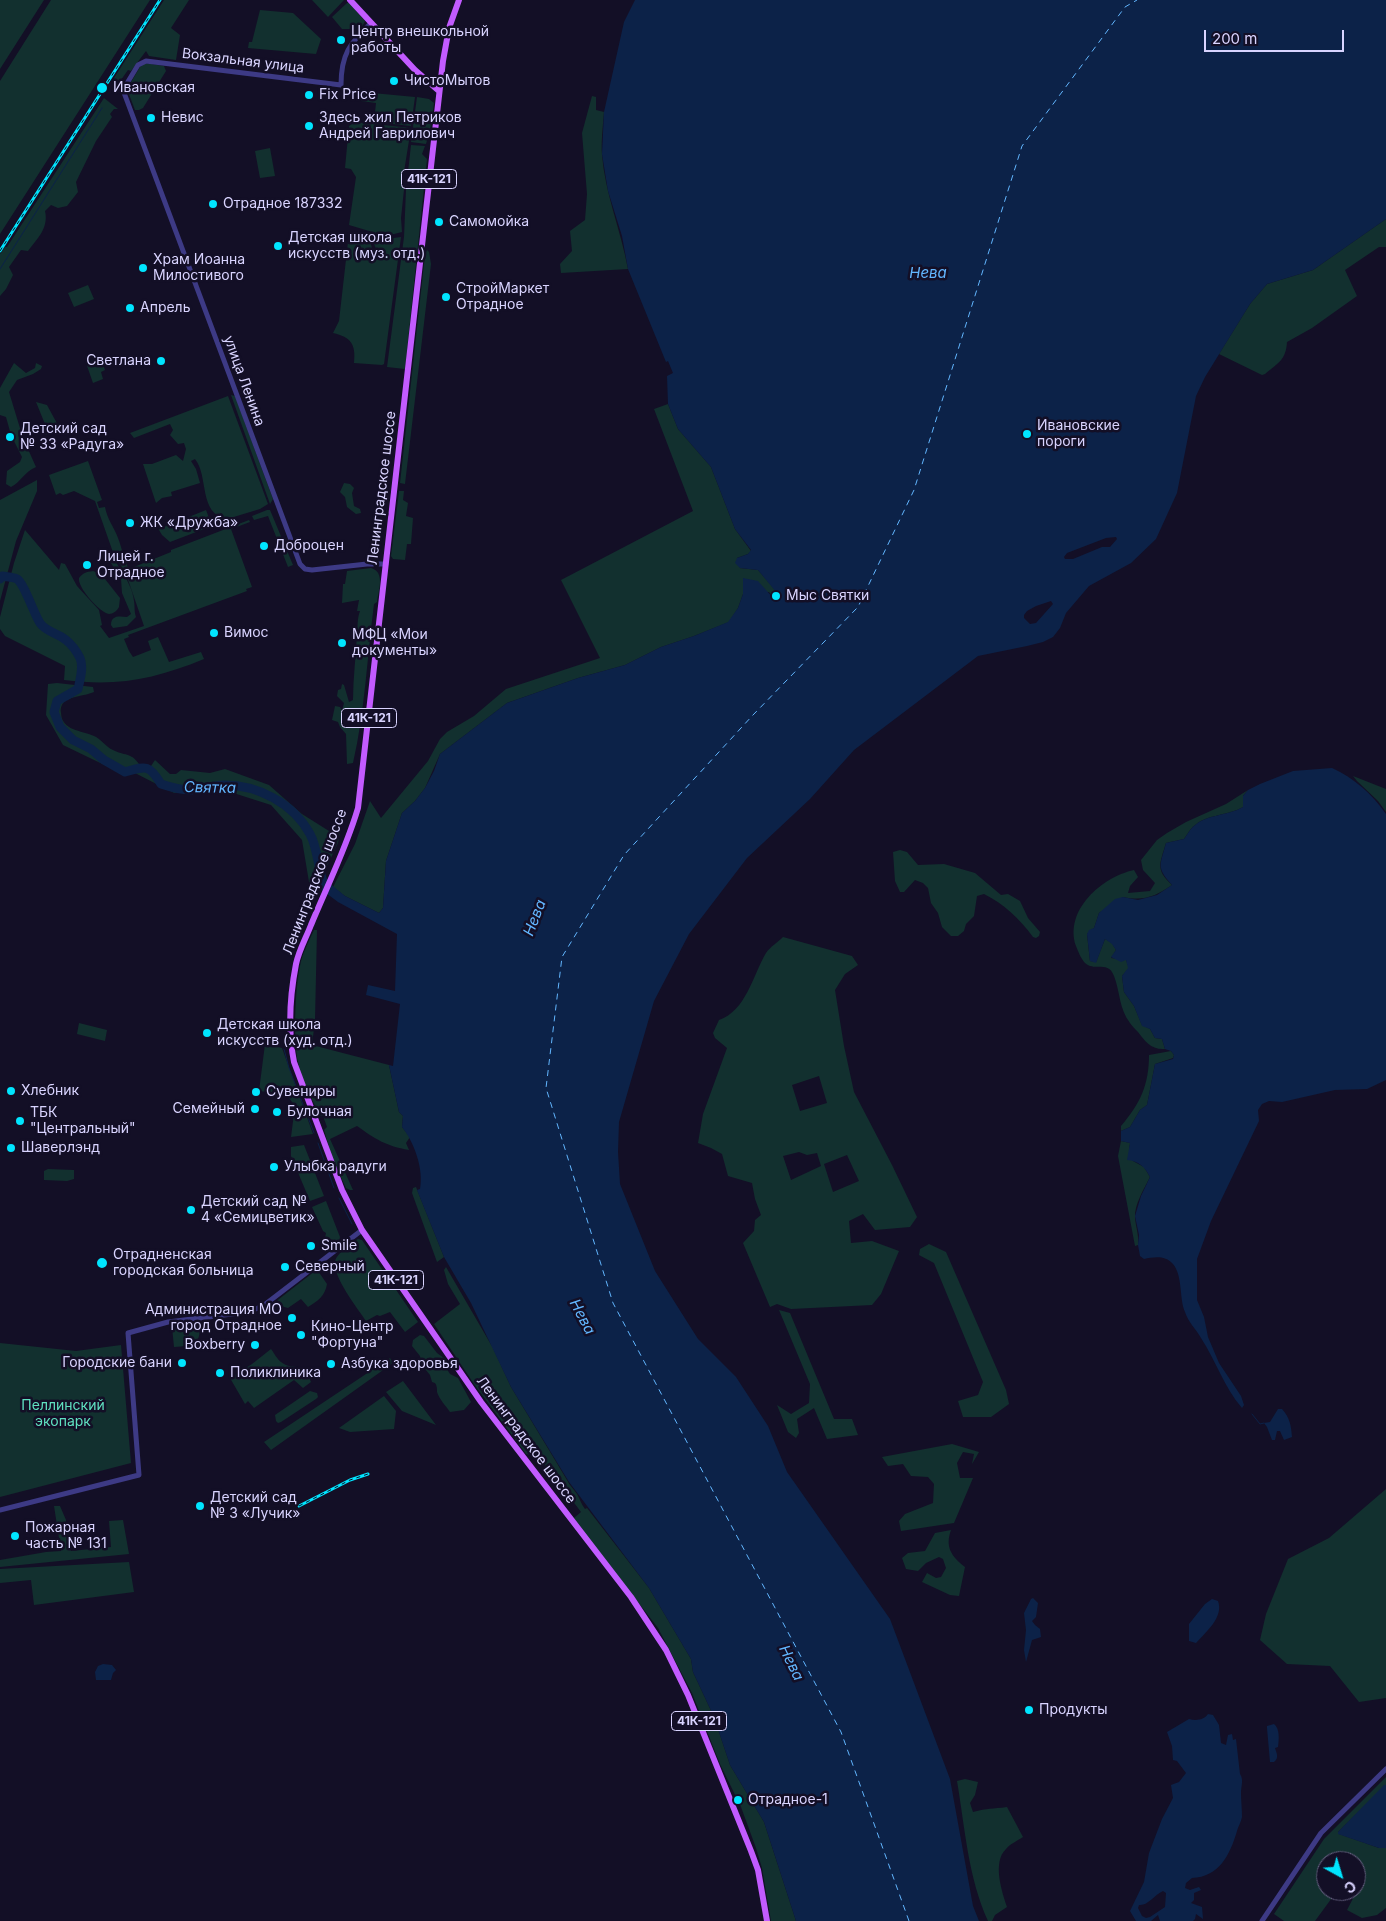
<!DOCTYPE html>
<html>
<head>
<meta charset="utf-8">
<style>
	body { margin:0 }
	#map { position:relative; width:1386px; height:1921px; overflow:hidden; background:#130f26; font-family:Inter,sans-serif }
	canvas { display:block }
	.north { position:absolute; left:1316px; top:1851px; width:50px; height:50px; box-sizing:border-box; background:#130f26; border:1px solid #625e7d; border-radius:50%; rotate:141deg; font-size:14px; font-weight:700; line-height:20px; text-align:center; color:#d9d4ff }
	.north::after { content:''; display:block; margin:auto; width:18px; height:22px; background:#00e5ff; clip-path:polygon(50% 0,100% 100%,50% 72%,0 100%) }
	.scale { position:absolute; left:1204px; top:30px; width:140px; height:22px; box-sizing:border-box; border:2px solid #d9d4ff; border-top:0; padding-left:6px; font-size:15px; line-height:18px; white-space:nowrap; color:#d9d4ff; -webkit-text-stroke:4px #130f26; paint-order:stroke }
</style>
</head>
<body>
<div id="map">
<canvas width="1386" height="1921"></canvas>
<div class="north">С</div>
<div class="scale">200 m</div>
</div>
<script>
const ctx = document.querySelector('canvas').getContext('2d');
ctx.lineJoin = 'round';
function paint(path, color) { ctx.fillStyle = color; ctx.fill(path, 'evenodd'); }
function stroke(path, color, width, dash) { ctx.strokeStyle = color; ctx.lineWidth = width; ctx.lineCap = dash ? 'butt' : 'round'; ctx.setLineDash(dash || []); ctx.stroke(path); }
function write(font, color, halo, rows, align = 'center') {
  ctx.font = font + ' Inter,sans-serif'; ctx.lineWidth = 5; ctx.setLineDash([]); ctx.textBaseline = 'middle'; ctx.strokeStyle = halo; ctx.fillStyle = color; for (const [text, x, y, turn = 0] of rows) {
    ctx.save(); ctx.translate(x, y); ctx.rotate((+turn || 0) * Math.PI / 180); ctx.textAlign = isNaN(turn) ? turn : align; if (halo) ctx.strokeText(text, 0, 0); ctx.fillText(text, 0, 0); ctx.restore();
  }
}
const green = new Path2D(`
	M0,0H44L0,69Z
	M51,0H150L0,234V81Z
	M164,0H189L171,28L180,35L176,60L149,56L146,51L131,71L128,70L116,87L112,85L115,80L114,78Z
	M312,0H344L328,17Z
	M347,3H349L365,21L362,27L349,29H342L332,17Z
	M260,10L293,13L321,39L316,54L248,48L249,42H252Z
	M145,63L164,66L166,71L143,108L139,110H135L127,89L140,67Z
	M362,92L415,97L411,126L374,122L376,103L361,101Z
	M592,96L596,97V110L604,112C603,126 601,141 602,155C605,193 621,231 628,269L561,273L560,264L572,251L570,231L585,220L587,194L582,133Z
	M417,97L429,99L434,103L430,130L426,144L411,142Z
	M104,98L118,109H114L110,114L112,117L96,141L76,182L78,192L67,206L58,208L51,205L45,211C49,228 37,239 28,251L21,250L9,267L13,275L6,289L0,296V254L5,247H7Z
	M355,122L411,128L403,178L405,180L401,218L402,232L386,236L349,225L356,177L351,169L345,168L349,126Z
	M411,145L425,146L422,154L427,159L405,369L387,367L404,237L406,190Z
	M270,148L275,176L260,178L255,151Z
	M1386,219V247H1379L1345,270L1357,296L1312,328L1287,342C1286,360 1278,363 1265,374L1262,375L1219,354L1250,304L1267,284L1313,270Z
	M354,232L370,242L375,256L376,249L373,241L375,237L386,239L401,237L384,364L382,365L354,363C356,344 351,337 333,333L339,321L348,242L351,234Z
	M427,250L429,252L431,264L405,484L400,483L425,255Z
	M88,285L94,299L74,307L68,293Z
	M96,359L99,365L103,364L105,370L101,372L103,379L93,383L86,363Z
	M14,363L26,373L35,368L36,363L42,366L41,369L33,374L17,380L9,392L23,438L36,467C23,473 22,481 11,487L6,484L7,471L20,462L22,457L11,435L6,417L0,415V388Z
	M231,395L235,396L273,499L270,504Z
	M228,396L268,504L260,509L227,519C198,514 209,476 195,459L191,461L196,469L200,483L171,492L172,496L162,498L156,503L143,464H152L176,455L183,461L186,449L184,443L178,444L170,435L173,430L170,424L134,438L130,433Z
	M36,402L47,405L60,429L45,435L47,429Z
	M668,404L678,429L711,467L735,529L751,551L748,554L737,558L740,568L758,570L782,598L775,600L769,592L743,594L738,608L729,622L694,636L661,647L625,665L578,678L507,703L440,754L425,788L415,801L402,813L386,861L383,908L379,913L345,896L333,887L355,844L370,801L381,818L428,761L440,739L447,732L474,716L506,689L600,658L561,580L693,511L654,409Z
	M88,461L102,500L97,502L99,508L105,507C107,519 114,527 118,538C122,548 123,558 129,569L171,552V550L249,520L250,522L231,529L252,587L246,589L247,591L128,635L129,637L124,639L129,651L133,657L151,650L148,641L158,637L169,662L201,652L204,659C155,679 118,687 64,680L65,666L5,636L0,629V617L14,563L25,530L59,570L61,563L65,564L77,586L99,610L102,625L100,626L109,638L144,626L125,571L115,558L95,501L74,491L63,495L60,493L56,495L49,475Z
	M37,480V491L16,541L0,601V500Z
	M344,483L350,484L354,488L352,493L354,506L360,509L361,513L356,514L347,507L345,497L340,492Z
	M399,491H404L403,500L408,503L406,516L413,518L411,544H407L405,560L393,559L391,556Z
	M206,510L212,526L170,542L162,535L159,530L161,526L164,527Z
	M267,510H270L293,565L288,567L268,516L254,520L252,516Z
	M114,560C122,570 133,588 134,601C135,607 134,611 136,617L127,626L113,628L111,625C111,615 119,616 127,617L131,614L122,593L121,579L111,563Z
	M371,568C386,572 378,592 377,602L374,604C367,657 365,711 353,763L347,764L346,734L340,727L338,722L332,720L335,706L340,707L342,711L344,703L337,696L338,690L341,689L342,684L344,685L349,702L353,700C353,678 356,656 357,634C358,625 357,619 360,611H357L359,600L342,603L343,584H345L347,571Z
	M93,571L101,574L120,598L119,607C117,611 113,614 109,614C100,613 77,587 79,578C83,573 86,572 93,571Z
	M57,683L93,687L94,692C85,696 71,696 64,702C61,705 60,710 61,713C62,731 81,730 94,736C101,739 106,747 113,750C124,756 131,752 139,764L151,766L155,760L170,774H176L181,770L210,773L225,769L269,785L302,814L329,831L334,829L340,832L338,843L322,877L317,879L318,887L316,892L309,882L302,840L271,805L224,790L174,793L135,773L123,774L63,745L46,715L48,684Z
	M1353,776L1386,789V812L1378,801L1357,781Z
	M1248,790L1243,796V807C1228,816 1207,814 1194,826C1190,829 1187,835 1184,839L1166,843C1160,864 1155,869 1172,885C1154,897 1144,901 1123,897L1099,913L1094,928L1087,934L1090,961L1096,962L1105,939L1112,943L1116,950L1111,958L1126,960L1129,968L1122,976L1124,992L1134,1006L1142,1025L1150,1029L1155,1038L1162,1039L1165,1049C1151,1050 1145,1041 1138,1032C1135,1029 1132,1026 1130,1023C1119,1009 1120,991 1114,976C1108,960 1095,972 1085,963C1081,959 1078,951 1076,946C1064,910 1102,877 1134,870L1138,877L1130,886L1128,893L1150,891L1155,883L1143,870L1141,860L1157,840L1167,833L1186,822L1226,804Z
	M900,850L907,852L918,865L944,864L975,873L1001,895L1008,894L1020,901L1028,918L1040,932L1039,936L1036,938L1033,937C1019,918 1004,904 984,894L977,896L974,916L966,924L964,931L958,936H951L942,927L938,913L931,903L928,888L923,883L915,880L904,892H900L895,881L893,852Z
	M314,930H317L315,1020L312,1045L389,1065L399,1112L403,1116L402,1127L410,1137L406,1143L409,1150C386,1146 375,1139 357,1126L330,1139L353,1190H350L346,1188L333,1160L324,1130L327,1127L323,1116H320C312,1099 302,1081 298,1062C293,1039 295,990 300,966C302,954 309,941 314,930Z
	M783,937L852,956L858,965L845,974L835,990L844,1046L854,1092L892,1165L917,1217L910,1227L875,1230L863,1214L849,1221L851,1243L872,1241L899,1251L881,1294L872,1305L791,1309L777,1304L770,1307L743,1243L754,1231L755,1220L761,1215L755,1199L752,1183L728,1176L722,1154L711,1148L698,1143L703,1114L727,1048L715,1038L713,1033L719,1020C746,1011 753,975 766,953C770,947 778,942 783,937ZM819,1076L827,1103L800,1111L792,1085ZM799,1152L807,1155L817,1153L821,1166L791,1180L783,1156ZM847,1155L859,1181L833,1192L824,1164Z
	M79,1023L107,1030L105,1041L77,1034Z
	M265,1044L282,1048L313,1134L291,1137L295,1106L286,1094L259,1091Z
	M1171,1051L1174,1055L1173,1058L1155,1064L1147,1105L1140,1110L1130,1127L1121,1131V1126C1140,1104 1149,1085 1149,1055Z
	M1121,1141L1130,1143L1129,1150L1133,1161L1144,1167L1150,1177C1144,1189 1134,1205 1135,1218C1136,1228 1139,1235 1138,1245L1135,1246L1118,1156Z
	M304,1145L324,1196L310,1201L291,1156V1147Z
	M48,1169L74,1170V1179L67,1181L44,1180V1171Z
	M416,1187L444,1257L437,1262L412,1193L413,1188Z
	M326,1201L340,1237L339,1241L335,1245L330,1244L325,1238L326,1233L323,1231L312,1207Z
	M358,1239L362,1240L418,1322L405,1332L390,1312L380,1316L377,1315L366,1321C358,1309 332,1276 335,1261C337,1253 351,1244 358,1239Z
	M929,1244L946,1252L1006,1390L1009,1404L991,1417H963L958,1401L978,1395L983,1382L934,1263L919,1255L920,1249Z
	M446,1267L493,1348L511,1387L567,1480C570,1486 573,1488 577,1494C580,1499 581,1504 585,1509L587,1508L649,1588L691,1659L693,1672L714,1717L730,1765L764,1822L796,1921H771L762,1868L756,1848L741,1807L720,1764L692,1693L658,1628L576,1522L574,1518L581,1512L572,1500L569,1502L539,1457L526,1454L474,1384L434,1324L460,1304L448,1284L444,1270Z
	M315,1271H318L327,1284C325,1296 318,1301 308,1307L301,1299L288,1308L277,1305V1301L279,1299Z
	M779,1310L790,1313L834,1419H852L858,1435L827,1439L814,1408L797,1419L799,1433L796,1438L788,1432L777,1405L791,1414L809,1403L810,1384Z
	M200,1324C200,1347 194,1345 174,1347L172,1327Z
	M420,1335L424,1336L437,1353L444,1358L443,1363L450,1374L458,1378L471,1402L464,1410L450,1412C446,1406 439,1399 437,1392C437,1388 437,1386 435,1383L432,1382L430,1375L421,1364L420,1356L412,1346L413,1340Z
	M0,1343L76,1351L121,1345L131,1463L0,1497Z
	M271,1349C274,1353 277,1359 281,1362C293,1372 302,1359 311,1382L303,1388L294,1380L254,1408L248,1401L245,1404L230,1378L252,1364Z
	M390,1358L393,1363L271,1450L264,1442Z
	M403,1381L436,1425L402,1411L386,1392Z
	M310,1391L317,1393L318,1397L316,1399L281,1422L278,1423L276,1421L275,1415Z
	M384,1396L396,1411L394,1429L350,1432L339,1428Z
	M952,1444L979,1452L972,1464L974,1454L963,1452L957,1463L960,1478H973L954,1523L901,1531L899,1521L905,1514L933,1503L934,1484L928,1477L911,1476L903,1464L888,1466L882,1457Z
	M1386,1489V1698L1359,1702L1330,1666L1287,1664L1260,1640L1266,1614L1288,1559L1329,1538Z
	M54,1506H60L66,1520L71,1551L111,1547L109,1521L123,1520L129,1554L0,1567V1560L46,1552L61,1551Z
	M951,1530C945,1547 951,1556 965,1567L959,1596L950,1595L922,1582L927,1573L936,1578L941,1577L946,1568L943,1559L939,1557L926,1563L918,1571L906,1569L902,1558L908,1553L925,1551L935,1533Z
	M129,1562L134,1592L34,1605L31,1580L0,1583V1569Z
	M1386,1777V1785L1338,1832L1339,1834L1379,1848H1386V1908L1377,1915L1362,1918L1347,1910L1360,1885L1358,1876L1356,1875V1861H1326V1891H1337L1315,1921H1284L1274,1914L1324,1839Z
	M965,1779L978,1782L975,1795L970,1803L973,1812C988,1808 992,1809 1007,1807L1023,1837C1017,1841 1010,1844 1006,1849C992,1862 1002,1892 1007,1907L995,1915L992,1921H988C968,1877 965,1828 957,1781Z`);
const water = new Path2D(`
	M635,0H1386V219L1313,270L1267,284L1250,304L1205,377L1196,396L1177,493L1156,539L1131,563L1089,586L1066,613L1060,628L1053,637L1043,642L1027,646L978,656L854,750L810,799L747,858L689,934L654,1001L619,1122L618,1152L620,1184L655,1271L698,1339L736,1377L768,1426L787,1472L890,1619L950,1779L973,1906L979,1921H796L764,1822L730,1765L714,1717L693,1672L691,1659L649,1588L569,1482L511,1387L471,1303L444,1257L417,1190L420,1189C424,1169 414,1142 402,1127L403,1116L399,1112L389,1065L393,1066L400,1004L366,995L368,985L395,991L397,934L338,902L318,887L316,879L322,877L345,896L379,913L383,908L386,861L402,813L415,801L425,788L434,771L440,754L507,703L578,678L625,665L661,647L694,636L728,622L738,608L743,594V578L758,581L775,600L781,598L758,570L740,568L735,563L737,558L748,554L751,550L735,529L711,467L678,429L668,404L667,376L673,373L668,361L666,362L628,269L622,236L608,191L602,154L604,112L624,22ZM1116,537L1117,539L1110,547H1102L1073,559H1065L1064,557L1067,553L1106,538ZM1051,601L1053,604L1036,623L1030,624L1024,618V615L1027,611L1036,606Z
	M1332,768C1354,778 1372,794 1386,814V1080L1367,1089L1335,1090L1282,1102L1269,1101L1262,1104L1258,1110L1259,1121L1211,1221L1197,1259V1300L1204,1317L1208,1337L1219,1363L1241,1396L1244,1405L1242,1408C1224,1387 1216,1361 1201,1338C1196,1329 1188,1322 1185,1312C1179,1298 1183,1276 1173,1264C1165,1255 1154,1257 1144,1259L1140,1256L1138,1245L1139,1235L1135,1216L1141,1196L1150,1177C1145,1167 1139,1161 1127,1160L1130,1143L1121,1141V1131L1130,1127L1140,1110L1147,1105L1155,1064L1173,1059L1174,1055L1171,1051L1165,1049L1162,1039L1155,1038L1150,1029L1142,1026L1134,1006L1124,992L1122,976L1128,968L1126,960L1121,962L1111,957L1116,950L1112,944L1105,939L1096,963L1090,961L1087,934L1089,930L1094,928L1099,913L1115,899L1123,897L1138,900L1157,895L1172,885C1156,867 1160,866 1166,843L1184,839C1187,835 1190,829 1194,826C1207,814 1228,816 1243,807V796L1248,790L1260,784L1293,771Z
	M1278,1409H1282C1290,1418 1291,1425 1292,1437L1284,1440L1280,1431H1277L1275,1440H1272L1267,1427L1264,1423L1270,1422Z
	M1033,1598L1038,1603L1036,1617L1032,1621L1035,1625L1040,1629L1041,1637L1032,1640L1026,1662L1024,1650L1026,1630L1024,1613L1031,1599Z
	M1212,1599L1218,1601C1224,1617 1206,1632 1196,1643L1189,1641V1624L1205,1604Z
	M103,1664L112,1665L116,1670L113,1673L111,1680H96L95,1672L98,1666Z
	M1208,1714L1213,1715L1219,1725L1221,1743L1226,1745L1228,1735L1232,1734L1233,1740L1236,1739L1240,1774C1244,1780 1241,1786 1241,1793C1241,1801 1242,1809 1242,1817C1241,1822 1238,1827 1237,1831C1230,1855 1219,1877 1192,1878L1186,1883L1185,1888L1190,1890L1199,1887L1201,1890L1194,1893V1900L1191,1903L1202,1907L1203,1919L1196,1914L1195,1919L1193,1921H1160L1158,1915L1151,1921H1136L1130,1911L1144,1882L1149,1853L1162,1819L1173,1798L1171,1785L1179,1782L1186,1773L1177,1761L1173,1760L1172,1746L1167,1732L1189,1719C1196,1721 1204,1720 1208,1714ZM1163,1891L1166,1893L1165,1907L1150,1917L1146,1918L1142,1916L1138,1908L1139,1905C1148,1906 1154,1895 1163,1891Z
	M1274,1724C1280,1729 1279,1739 1278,1747L1275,1748C1277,1754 1279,1758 1274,1762H1270L1267,1728V1726Z
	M1384,1785H1386V1848H1379L1338,1834V1832Z`);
const stream = new Path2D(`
	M0,269L102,108
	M284,1049L289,1068L314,1133
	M318,1143L334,1188
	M339,1198L352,1224
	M1252,1414L1260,1424L1264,1423`);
const river = new Path2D(`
	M0,579L2,576C7,577 13,577 17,579C24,583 34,614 40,623C46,632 58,633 66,640C71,644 77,652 80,658C84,667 80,680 78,689L57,701L54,712L60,727L73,740L91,749L104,760L125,772C146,766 149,764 161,784C170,787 180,790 190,790C202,790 213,785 224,785C258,785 293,803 310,834C319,850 317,872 326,888`);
const ferry = new Path2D(`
	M909,1921L841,1732L613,1303L546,1088L562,957L624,855L753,715L858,607L914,490L1022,146L1125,7L1137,0`);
const minor = new Path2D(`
	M371,23C350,43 341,54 341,85L146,61L138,65L123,90L300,564L305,569L312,570L367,564H386
	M0,1510L139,1475L128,1333L168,1322L248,1312L263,1306L362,1230
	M1262,1921L1321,1833L1386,1769`);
const major = new Path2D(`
	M350,0L415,70L439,91
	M459,0L449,28L443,61L358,808C346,849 327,886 311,925C306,938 299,950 296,964C290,995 288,1031 294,1062L342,1190L362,1230L481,1402L631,1597L666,1650L688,1695L751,1851L758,1870L767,1921`);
const rail = new Path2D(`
	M0,251L160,0
	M299,1506L350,1480L368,1474`);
const markers = [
	[341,40,5,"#00e5ff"],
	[394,81,5,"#00e5ff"],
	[102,88,6,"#00e5ff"],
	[309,95,5,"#00e5ff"],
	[151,118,5,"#00e5ff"],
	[309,126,5,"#00e5ff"],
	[213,204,5,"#00e5ff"],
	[439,222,5,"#00e5ff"],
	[278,246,5,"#00e5ff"],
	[143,268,5,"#00e5ff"],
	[446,297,5,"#00e5ff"],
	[130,308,5,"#00e5ff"],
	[161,361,5,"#00e5ff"],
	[1027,434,5,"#00e5ff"],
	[10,437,5,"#00e5ff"],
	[130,523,5,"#00e5ff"],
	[264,546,5,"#00e5ff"],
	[87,565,5,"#00e5ff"],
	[776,596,5,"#00e5ff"],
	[214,633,5,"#00e5ff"],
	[342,643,5,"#00e5ff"],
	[207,1033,5,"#00e5ff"],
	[11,1091,5,"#00e5ff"],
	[256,1092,5,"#00e5ff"],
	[255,1109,5,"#00e5ff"],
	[277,1112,5,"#00e5ff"],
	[20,1121,5,"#00e5ff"],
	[11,1148,5,"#00e5ff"],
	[274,1167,5,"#00e5ff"],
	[191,1210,5,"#00e5ff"],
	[311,1246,5,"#00e5ff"],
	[102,1263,6,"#00e5ff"],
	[285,1267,5,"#00e5ff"],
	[292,1318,5,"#00e5ff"],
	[301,1335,5,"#00e5ff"],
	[255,1345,5,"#00e5ff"],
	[182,1363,5,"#00e5ff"],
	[331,1364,5,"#00e5ff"],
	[220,1373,5,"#00e5ff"],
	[200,1506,5,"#00e5ff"],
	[15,1536,5,"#00e5ff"],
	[1029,1710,5,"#00e5ff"],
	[738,1800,5,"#00e5ff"]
];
const shields = [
	[429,179,55],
	[369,718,55],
	[396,1280,55],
	[699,1721,55]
];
const shieldNames = [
	["41К-121",429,179],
	["41К-121",369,718],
	["41К-121",396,1280],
	["41К-121",699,1721]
];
const poiNames = [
	["Центр внешкольной",351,32],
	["работы",351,48],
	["ЧистоМытов",404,81],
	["Ивановская",113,88],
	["Fix Price",319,95],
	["Невис",161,118],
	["Здесь жил Петриков",319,118],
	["Андрей Гаврилович",319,134],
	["Отрадное 187332",223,204],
	["Самомойка",449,222],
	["Детская школа",288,238],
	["искусств (муз. отд.)",288,254],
	["Храм Иоанна",153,260],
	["Милостивого",153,276],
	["СтройМаркет",456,289],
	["Отрадное",456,305],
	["Апрель",140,308],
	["Светлана",151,361,"right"],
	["Ивановские",1037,426],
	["пороги",1037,442],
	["Детский сад",20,429],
	["№ 33 «Радуга»",20,445],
	["ЖК «Дружба»",140,523],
	["Доброцен",274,546],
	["Лицей г.",97,557],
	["Отрадное",97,573],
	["Мыс Святки",786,596],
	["Вимос",224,633],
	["МФЦ «Мои",352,635],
	["документы»",352,651],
	["Детская школа",217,1025],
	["искусств (худ. отд.)",217,1041],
	["Хлебник",21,1091],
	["Сувениры",266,1092],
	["Семейный",245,1109,"right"],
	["Булочная",287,1112],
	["ТБК",30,1113],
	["\"Центральный\"",30,1129],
	["Шаверлэнд",21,1148],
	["Улыбка радуги",284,1167],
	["Детский сад №",201,1202],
	["4 «Семицветик»",201,1218],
	["Smile",321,1246],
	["Отрадненская",113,1255],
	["городская больница",113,1271],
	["Северный",295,1267],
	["Администрация МО",282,1310,"right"],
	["город Отрадное",282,1326,"right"],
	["Кино-Центр",311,1327],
	["\"Фортуна\"",311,1343],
	["Boxberry",245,1345,"right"],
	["Городские бани",172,1363,"right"],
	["Азбука здоровья",341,1364],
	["Поликлиника",230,1373],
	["Детский сад",210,1498],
	["№ 3 «Лучик»",210,1514],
	["Пожарная",25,1528],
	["часть № 131",25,1544],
	["Продукты",1039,1710],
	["Отрадное-1",748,1800]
];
const streetNames = [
	["Вокзальная улица",243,61,7],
	["улица Ленина",244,381,70],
	["Ленинградское шоссе",382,488,-83],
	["Ленинградское шоссе",315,882,-69],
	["Ленинградское шоссе",526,1440,53]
];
const parkNames = [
	["Пеллинский",63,1406],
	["экопарк",63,1422]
];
const waterNames = [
	["Нева",928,273],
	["Святка",210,788,1],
	["Нева",535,918,-69],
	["Нева",582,1317,62],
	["Нева",791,1663,64]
];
paint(green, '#12302f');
paint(water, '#0c2248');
stroke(stream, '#0c2248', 1);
stroke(river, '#0c2248', 9);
stroke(ferry, '#62b6ff', 1, [6, 5]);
stroke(minor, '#3d3a85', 5);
stroke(major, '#c25bff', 6);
stroke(rail, '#00e5ff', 3);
stroke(rail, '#130f26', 1, [4]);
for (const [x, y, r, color] of markers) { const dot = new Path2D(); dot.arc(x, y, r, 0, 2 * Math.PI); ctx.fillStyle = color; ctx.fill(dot); stroke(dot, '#130f26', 2); }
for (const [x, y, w] of shields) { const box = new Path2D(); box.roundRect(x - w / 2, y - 9.5, w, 19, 4); ctx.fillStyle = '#130f26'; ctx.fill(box); stroke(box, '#d9d4ff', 1); }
write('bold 12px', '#d9d4ff', null, shieldNames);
write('14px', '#d9d4ff', '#130f26', poiNames, 'left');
write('14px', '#d9d4ff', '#130f26', streetNames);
write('14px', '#5fe0c0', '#130f26', parkNames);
write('italic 15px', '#62b6ff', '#130f26', waterNames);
</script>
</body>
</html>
